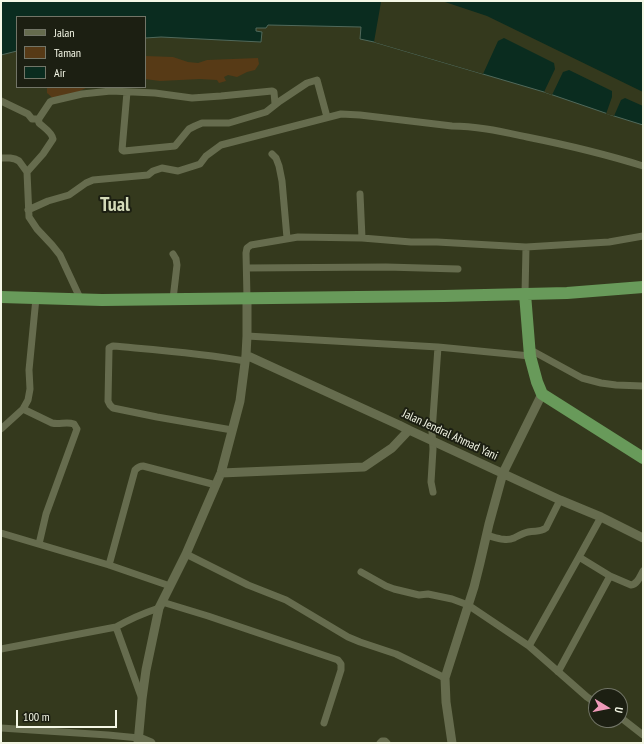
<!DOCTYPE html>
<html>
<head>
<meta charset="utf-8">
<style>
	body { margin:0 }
	#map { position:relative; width:644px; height:744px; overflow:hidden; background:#34391d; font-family:"PT Sans Narrow",sans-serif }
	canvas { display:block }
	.frame { position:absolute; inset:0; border:2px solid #f4f7e6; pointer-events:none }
	.legend { position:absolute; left:16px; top:16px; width:130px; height:72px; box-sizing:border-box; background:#1c1f12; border:1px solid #727567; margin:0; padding:5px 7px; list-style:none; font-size:12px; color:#f4f7e6 }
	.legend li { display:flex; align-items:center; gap:8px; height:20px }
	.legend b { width:20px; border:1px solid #727567 }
	.north { position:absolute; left:588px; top:688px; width:40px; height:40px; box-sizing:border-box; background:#1c1f12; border:1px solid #727567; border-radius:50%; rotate:100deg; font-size:11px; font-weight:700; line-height:16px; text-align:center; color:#f4f7e6 }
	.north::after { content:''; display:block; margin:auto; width:14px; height:18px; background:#ef9ab9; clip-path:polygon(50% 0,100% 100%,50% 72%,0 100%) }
	.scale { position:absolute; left:16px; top:710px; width:101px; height:18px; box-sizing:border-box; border:2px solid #f4f7e6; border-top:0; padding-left:5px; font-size:12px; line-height:14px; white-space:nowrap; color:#f4f7e6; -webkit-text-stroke:3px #1c1f12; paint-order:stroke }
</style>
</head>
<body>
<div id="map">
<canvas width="644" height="744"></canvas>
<div class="frame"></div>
<ul class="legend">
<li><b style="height:5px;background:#666c4e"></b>Jalan</li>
<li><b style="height:11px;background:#573a16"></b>Taman</li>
<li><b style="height:11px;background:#0a2c1f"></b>Air</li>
</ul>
<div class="north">U</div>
<div class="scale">100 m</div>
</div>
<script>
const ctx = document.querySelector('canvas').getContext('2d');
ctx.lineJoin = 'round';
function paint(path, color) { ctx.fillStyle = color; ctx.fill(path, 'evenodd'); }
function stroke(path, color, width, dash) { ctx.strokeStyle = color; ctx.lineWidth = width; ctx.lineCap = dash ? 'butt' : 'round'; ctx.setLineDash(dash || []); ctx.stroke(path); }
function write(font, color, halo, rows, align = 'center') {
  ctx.font = font + ' "PT Sans Narrow",sans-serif'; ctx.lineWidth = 4; ctx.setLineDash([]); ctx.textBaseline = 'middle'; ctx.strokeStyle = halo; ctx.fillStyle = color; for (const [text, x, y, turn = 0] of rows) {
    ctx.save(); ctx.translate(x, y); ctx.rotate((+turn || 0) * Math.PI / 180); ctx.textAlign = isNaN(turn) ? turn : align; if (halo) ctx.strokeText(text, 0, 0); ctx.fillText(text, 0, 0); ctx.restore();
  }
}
const green = new Path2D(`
	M145,56L173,57L188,62L198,63L207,60L258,58L259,64L255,70L247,72L237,77L228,75L224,77L226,81L219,83L217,80L200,79L160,81L145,79Z
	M47,87H88L69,96L55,100L47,93Z`);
const water = new Path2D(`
	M1,1H643V125L614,116L544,92L374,42L360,39L361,27L268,25L266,28H256V31L262,32L261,42L161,37L145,38V17H17V51L1,55Z`);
const pier = new Path2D(`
	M381,1H442L487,16L643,92V106L625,98L621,100L614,116L606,114L612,97V91L569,70L563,72L552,95L544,92L555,69L554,63L504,38L498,41L483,74L374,42L381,2Z`);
const minor = new Path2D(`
	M127,92L122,150L124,151L175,146L189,129L195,126L202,123H229L266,112L280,101L307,83L317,80L327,117
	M1,101L28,114L32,119H39
	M272,154L276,158L279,166L282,181L287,238
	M1,158H10L15,159L19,161L27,172L29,217L37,229L52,245L60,255L80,298
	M27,172L43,154L53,139C52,132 43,127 39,123L38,120L50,102L52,101L82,94L111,91L155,93L192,98L221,96L272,91L274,92L275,104
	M360,194L362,238
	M28,210L48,201L69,195L86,183L93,180L148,175L153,171L162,168L178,171L197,165L200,164L206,156L221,145L341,114L360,115L452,126C477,126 503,132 527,137C567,145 605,154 643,166
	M526,247L609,242L643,236
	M173,254L176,259L177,265L173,299
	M247,268L386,267L458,269
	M247,298L246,253L247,248L251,245L298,237L362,238L411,242H437L526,247L525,294
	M247,336L438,347L530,356
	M529,349L582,378L601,383L616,385L643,386
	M23,409L52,423C60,425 66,421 74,424L77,429L46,514L39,544
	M1,429L23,409L28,400L30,389L29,370L36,298
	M232,430L157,417L113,408L110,405L108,401L109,350V348L113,346C157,350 201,353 245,361
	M433,492L431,482L433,449L432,432L438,347
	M601,517L579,557L610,576L631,585C638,584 640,576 643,571
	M1,533L109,565L170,586
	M486,535C495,537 505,542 514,538C518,536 523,533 528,532C536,530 539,533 546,528L560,500
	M186,554L248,585L286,600L348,637L360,642L396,654L445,678
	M109,565L135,470C138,467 140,466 143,466L216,485
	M361,572L386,586L394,589L419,595L428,594L452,599L468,605L529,646L587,697L596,703
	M162,602L208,616L338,660L341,664V670L324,723
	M116,627L142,699
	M529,646L579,557
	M1,649L116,627C130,619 144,613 159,608
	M558,672L610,576
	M620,717L643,735
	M1,728L108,735L139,738
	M380,743L382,741H385L387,743`);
const tertiary = new Path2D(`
	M246,355L399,425L409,430L560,500L601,517L643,538
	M221,473L364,467L392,448L409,430
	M139,738L151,743
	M138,743L142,699L146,670L159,608L186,554L221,473L240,401L246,355L247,336V298
	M452,743L446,702L445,678L474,587L480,563L489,524L503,473L542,394`);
const trunk = new Path2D(`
	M525,294L530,356L537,382L542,394L643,458
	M1,297L102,300L444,296L567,293L643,287`);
const streetNames = [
	["Jalan Jendral Ahmad Yani",450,435,25]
];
const townNames = [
	["Tual",115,205]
];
paint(green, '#573a16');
paint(water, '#0a2c1f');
stroke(water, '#50695b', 1);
paint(pier, '#34391d');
stroke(minor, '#666c4e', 7);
stroke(tertiary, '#666c4e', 9);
stroke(trunk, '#689a5a', 12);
write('12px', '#f4f7e6', '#1c1f12', streetNames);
write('bold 20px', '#d4dab9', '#1c1f12', townNames);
</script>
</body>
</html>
